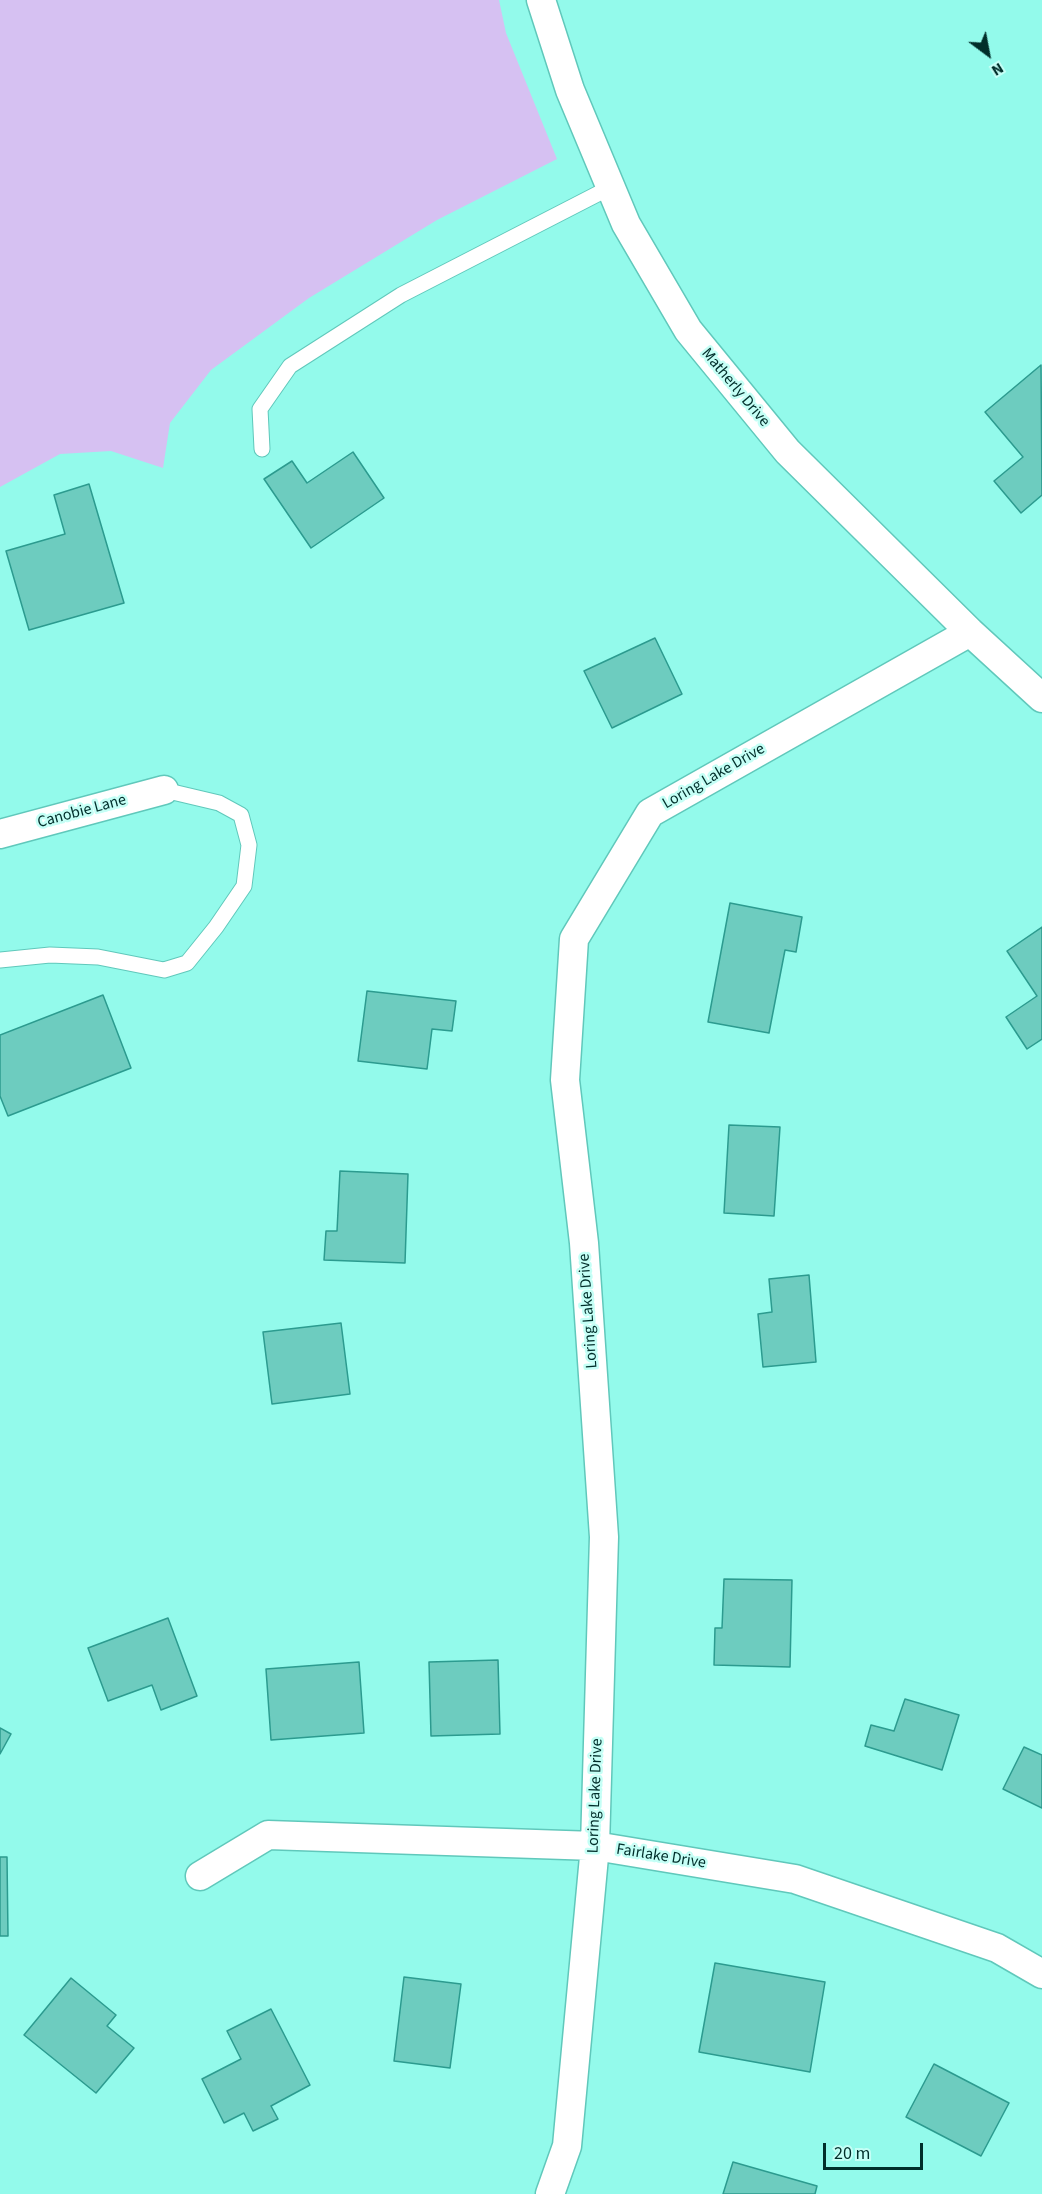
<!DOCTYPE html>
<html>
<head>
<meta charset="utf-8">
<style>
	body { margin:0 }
	#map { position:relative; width:1042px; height:2194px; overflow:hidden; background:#93faeb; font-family:"Source Sans 3",sans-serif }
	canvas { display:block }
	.north { position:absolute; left:958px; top:24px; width:60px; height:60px; -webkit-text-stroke:4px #c5fff6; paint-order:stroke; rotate:148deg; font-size:16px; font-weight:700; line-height:24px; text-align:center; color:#002e2a }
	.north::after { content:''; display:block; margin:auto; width:21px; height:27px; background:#002e2a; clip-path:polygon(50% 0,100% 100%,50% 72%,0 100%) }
	.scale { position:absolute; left:823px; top:2143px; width:100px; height:27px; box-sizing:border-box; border:3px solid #002e2a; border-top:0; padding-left:8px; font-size:18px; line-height:21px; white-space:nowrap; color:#002e2a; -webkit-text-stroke:4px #c5fff6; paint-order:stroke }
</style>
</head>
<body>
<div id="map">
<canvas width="1042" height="2194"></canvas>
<div class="north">N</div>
<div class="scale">20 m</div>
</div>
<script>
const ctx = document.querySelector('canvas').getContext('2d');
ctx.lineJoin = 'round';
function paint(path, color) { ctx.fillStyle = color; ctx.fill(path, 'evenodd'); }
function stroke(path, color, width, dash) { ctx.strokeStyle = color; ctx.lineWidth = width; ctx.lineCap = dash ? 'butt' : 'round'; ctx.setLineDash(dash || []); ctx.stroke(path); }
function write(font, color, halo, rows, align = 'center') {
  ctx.font = font + ' "Source Sans 3",sans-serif'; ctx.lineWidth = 5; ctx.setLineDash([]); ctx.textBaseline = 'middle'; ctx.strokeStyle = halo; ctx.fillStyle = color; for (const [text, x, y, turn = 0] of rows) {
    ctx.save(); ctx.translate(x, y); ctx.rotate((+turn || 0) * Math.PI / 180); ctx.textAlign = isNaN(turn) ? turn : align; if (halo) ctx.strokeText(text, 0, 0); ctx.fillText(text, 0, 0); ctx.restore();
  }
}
const green = new Path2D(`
	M0,0H499L506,33L557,159L437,220L309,298L211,370L170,423L163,468L111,451L60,454L0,487Z`);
const building = new Path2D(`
	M1041,365L1042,495L1021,513L994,481L1023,457L985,412Z
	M353,452L384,498L311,548L264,479L292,461L307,483Z
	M89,484L124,603L29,630L6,551L65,534L54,495Z
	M655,638L682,694L612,728L584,671Z
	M730,903L802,917L796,952L785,950L769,1033L708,1022Z
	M1042,927V1039L1027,1049L1006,1017L1037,996L1007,951Z
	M367,991L456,1001L452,1031L432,1029L427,1069L358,1061Z
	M103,995L131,1068L8,1116L0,1096V1035Z
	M729,1125L780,1127L774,1216L724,1213Z
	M340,1171L408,1174L405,1263L324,1260L326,1231H337Z
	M809,1275L816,1362L763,1367L758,1314L772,1312L769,1279Z
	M341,1323L350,1394L272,1404L263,1332Z
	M724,1579L792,1580L790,1667L714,1665L715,1628H722Z
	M168,1618L197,1696L161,1710L152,1685L108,1701L88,1648Z
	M498,1660L500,1734L431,1736L429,1662Z
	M359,1662L364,1733L271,1740L266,1669Z
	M905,1699L959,1715L942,1770L865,1746L871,1725L894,1731Z
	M0,1728L11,1734L0,1754Z
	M1024,1747L1042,1755V1808L1003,1789Z
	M0,1857H7L8,1936H0Z
	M715,1963L825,1982L810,2072L699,2052Z
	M404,1977L461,1984L450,2068L394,2061Z
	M71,1978L116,2015L107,2026L134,2048L96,2093L24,2035Z
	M271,2009L310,2085L271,2106L278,2119L253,2131L244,2113L224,2123L202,2079L241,2059L227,2031Z
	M934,2064L1009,2103L981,2156L906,2117Z
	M733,2162L817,2186L815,2194H723Z`);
const service = new Path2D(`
	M262,449L260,409L290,366L401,295L611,187
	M0,960L50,955L98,957L164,970L187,963L216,927L244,886L249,845L241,815L219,803L164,790`);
const minor = new Path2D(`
	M541,0L570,90L626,224L688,330L788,452L970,632L1042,698
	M0,834L164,790
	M200,1876L268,1835L595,1846L795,1879L997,1948L1042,1974
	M550,2194L567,2146L595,1846L604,1537L584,1243L565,1080L574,939L650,813L970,632`);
const streetNames = [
	["Matherly Drive",735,388,50],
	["Loring Lake Drive",714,777,-30],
	["Canobie Lane",82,812,-15],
	["Loring Lake Drive",589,1311,-94],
	["Loring Lake Drive",596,1796,-88],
	["Fairlake Drive",661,1857,9]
];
paint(green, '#d6c1f2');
paint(building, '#6dccbf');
stroke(building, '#2c9b8f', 1.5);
stroke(service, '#60c8bb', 17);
stroke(minor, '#60c8bb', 31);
stroke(service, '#fff', 15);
stroke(minor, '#fff', 28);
write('16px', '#002e2a', '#c5fff6', streetNames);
</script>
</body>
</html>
